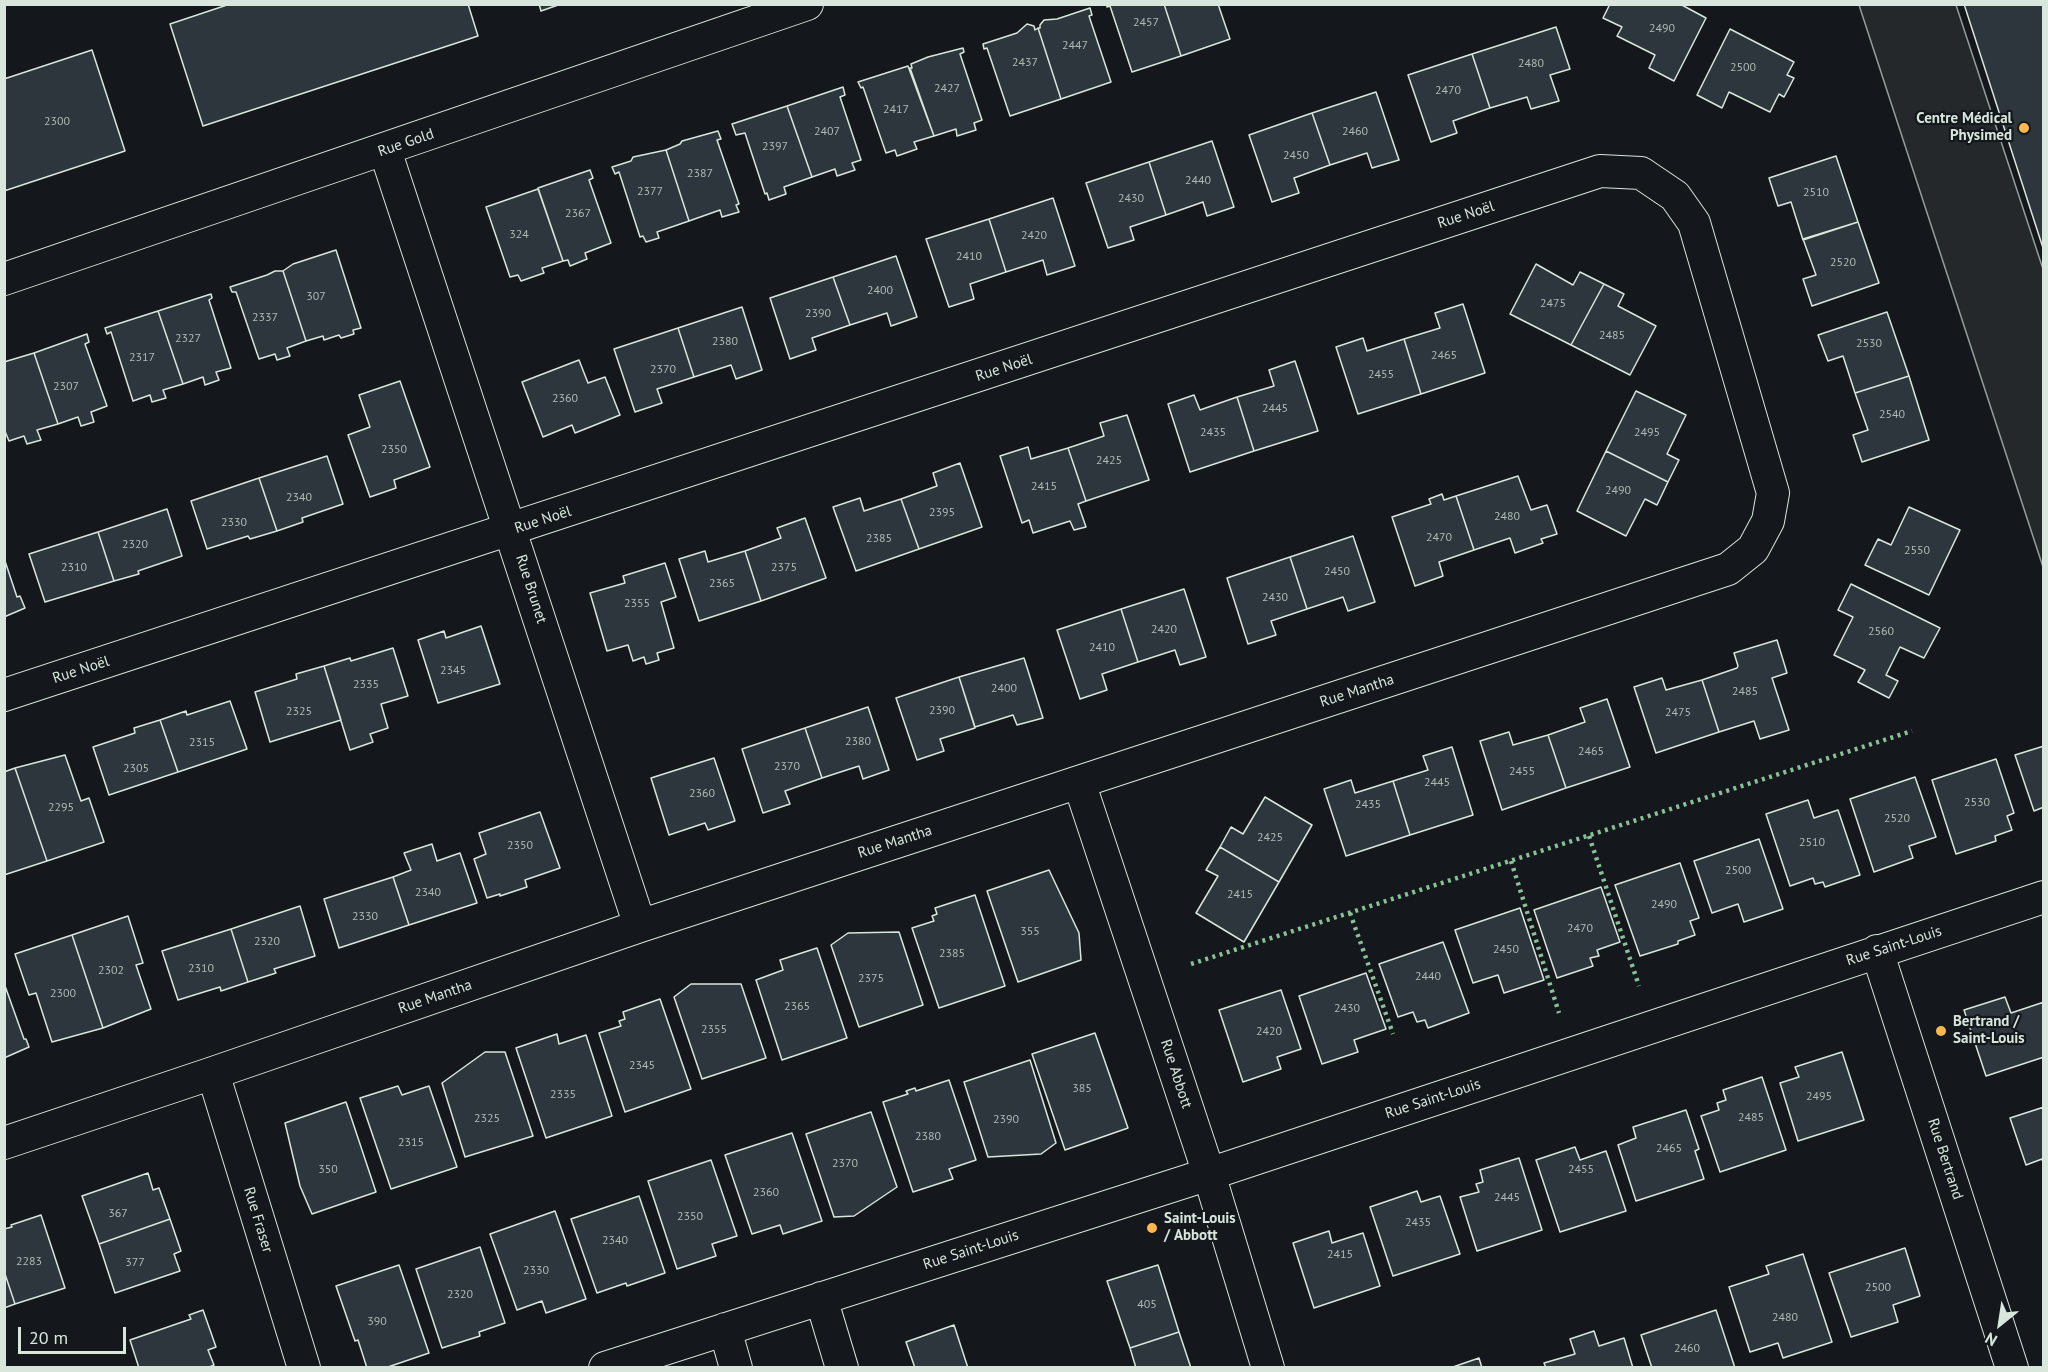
<!DOCTYPE html>
<html>
<head>
<meta charset="utf-8">
<style>
	body { margin:0 }
	#map { position:relative; width:2048px; height:1372px; overflow:hidden; background:#14181c; font-family:"PT Sans",sans-serif }
	canvas { display:block }
	.frame { position:absolute; inset:0; border:6px solid #d8e6dc; pointer-events:none }
	.north { position:absolute; left:1970px; top:1294px; width:60px; height:60px; -webkit-text-stroke:4px #14181c; paint-order:stroke; rotate:210deg; font-size:16px; font-weight:700; line-height:24px; text-align:center; color:#d8e6dc }
	.north::after { content:''; display:block; margin:auto; width:21px; height:27px; background:#d8e6dc; clip-path:polygon(50% 0,100% 100%,50% 72%,0 100%) }
	.scale { position:absolute; left:18px; top:1327px; width:108px; height:27px; box-sizing:border-box; border:3px solid #d8e6dc; border-top:0; padding-left:8px; font-size:18px; line-height:21px; white-space:nowrap; color:#d8e6dc; -webkit-text-stroke:4px #14181c; paint-order:stroke }
</style>
</head>
<body>
<div id="map">
<canvas width="2048" height="1372"></canvas>
<div class="frame"></div>
<div class="north">N</div>
<div class="scale">20 m</div>
</div>
<script>
const ctx = document.querySelector('canvas').getContext('2d');
ctx.lineJoin = 'round';
function paint(path, color) { ctx.fillStyle = color; ctx.fill(path, 'evenodd'); }
function stroke(path, color, width, dash) { ctx.strokeStyle = color; ctx.lineWidth = width; ctx.lineCap = dash ? 'butt' : 'round'; ctx.setLineDash(dash || []); ctx.stroke(path); }
function write(font, color, halo, rows, align = 'center') {
  ctx.font = font + ' "PT Sans",sans-serif'; ctx.lineWidth = 4.5; ctx.setLineDash([]); ctx.textBaseline = 'middle'; ctx.strokeStyle = halo; ctx.fillStyle = color; for (const [text, x, y, turn = 0] of rows) {
    ctx.save(); ctx.translate(x, y); ctx.rotate((+turn || 0) * Math.PI / 180); ctx.textAlign = isNaN(turn) ? turn : align; if (halo) ctx.strokeText(text, 0, 0); ctx.fillText(text, 0, 0); ctx.restore();
  }
}
const parking = new Path2D(`
	M1859,5H1956L2043,269V567Z`);
const building = new Path2D(`
	M230,4H468L478,36L203,126L170,24Z
	M539,4H561L541,11Z
	M1107,4H1164L1181,56L1132,72L1110,6L1107,7Z
	M1164,4H1218L1230,39L1181,56Z
	M1610,4H1680L1706,18L1674,81L1649,68L1655,55L1617,36L1622,27L1603,18Z
	M1964,4H2044V251Z
	M1090,8L1092,15L1089,16L1111,82L1061,99L1038,28H1040V25L1044,20L1057,19Z
	M1027,24L1034,26L1035,30L1038,28L1061,99L1010,116L987,48L984,49L983,44L1017,33Z
	M1556,27L1570,69L1550,75L1559,101L1531,109L1527,97L1490,108L1472,54Z
	M1730,29L1794,62L1787,75L1794,78L1784,97L1779,94L1770,112L1729,92L1722,108L1697,95Z
	M963,48L964,52L960,54L982,120L974,123L976,130L957,136L956,129L934,136L910,68H912L911,64L928,57Z
	M92,50L125,151L4,191V79Z
	M1472,54L1490,108L1453,121L1457,133L1431,142L1408,75Z
	M908,66L934,136L914,142L917,149L897,156L895,150L886,153L863,87L861,88L858,82Z
	M843,87L845,95L840,97L861,160L852,163L855,170L837,176L835,169L812,177L787,106Z
	M1376,92L1399,160L1372,168L1367,153L1330,165L1312,113Z
	M787,106L812,177L784,187L786,194L769,200L767,193L765,194L745,133L736,135L732,124Z
	M1312,113L1330,165L1294,178L1299,193L1272,202L1249,135Z
	M718,131L721,139L717,140L739,204L736,205L739,212L722,217L720,210L689,221L666,150L680,144L682,141Z
	M1212,141L1234,207L1207,216L1203,202L1166,215L1149,162Z
	M666,150L689,221L657,232L659,238L646,242L643,236L640,237L619,172L615,174L612,167L631,161L633,157Z
	M1836,156L1858,222L1803,240L1791,202L1778,206L1769,178Z
	M1149,162L1166,215L1130,227L1134,240L1108,248L1086,183Z
	M590,170L593,178L589,180L611,243L585,253L587,259L570,266L568,260L563,261L538,188Z
	M538,189L563,261L542,268L544,273L521,281L518,275L510,277L486,207Z
	M1053,198L1075,266L1047,275L1043,260L1006,272L989,219Z
	M989,219L1006,272L970,284L974,299L949,307L926,239Z
	M1858,222L1879,283L1812,306L1803,279L1816,275L1803,239Z
	M336,250L361,328L353,330L354,334L341,338L339,335L324,340L323,336L306,341L283,271L293,264Z
	M896,256L917,317L891,326L887,313L850,325L833,277Z
	M1536,264L1573,285L1580,272L1604,284L1571,345L1510,314Z
	M275,271H283L306,341L287,348L290,356L277,360L275,354L259,359L236,292H232L230,287L267,275Z
	M833,277L850,325L812,338L816,350L790,359L770,298Z
	M1604,284L1624,294L1618,306L1656,326L1630,375L1571,345Z
	M211,294L212,298L209,300L231,368L216,372L219,380L205,385L203,377L183,384L158,311Z
	M1463,304L1485,373L1421,394L1404,339L1440,328L1435,313Z
	M742,307L762,370L736,379L731,365L694,377L678,328Z
	M158,311L183,384L163,390L166,398L152,402L150,395L133,401L111,332L107,334L105,328Z
	M1887,312L1909,376L1855,393L1843,356L1828,361L1818,335Z
	M678,328L694,377L657,389L662,403L635,412L614,349Z
	M87,334L89,342L85,344L107,406L91,412L94,422L81,426L78,417L58,424L34,353Z
	M1363,338L1367,351L1404,339L1421,394L1358,414L1336,347Z
	M34,353L58,424L37,430L41,440L27,444L24,436L9,441L4,429V362Z
	M579,360L588,383L605,377L620,415L575,433L572,425L543,437L522,382Z
	M1295,361L1318,431L1254,451L1237,397L1274,386L1269,370Z
	M1909,376L1929,440L1862,462L1853,435L1868,430L1855,393Z
	M400,381L430,467L394,480L396,488L370,497L348,435L370,427L359,395Z
	M1636,391L1686,415L1667,454L1679,460L1668,482L1606,451Z
	M1194,395L1200,410L1237,397L1254,451L1190,472L1168,404Z
	M1127,415L1149,480L1086,501L1068,448L1104,436L1100,423Z
	M1028,447L1031,459L1068,448L1086,501L1078,504L1086,527L1074,530L1070,521L1033,533L1029,520L1022,523L1000,456Z
	M1606,451L1668,482L1657,505L1645,499L1626,536L1577,511Z
	M327,456L343,504L302,518L303,522L277,531L259,478Z
	M960,463L982,527L919,549L901,499L937,486L933,473Z
	M1518,476L1531,510L1547,505L1557,534L1541,539L1543,543L1515,553L1510,538L1474,550L1456,496Z
	M259,478L277,531L250,539L248,536L207,549L191,501Z
	M1442,494L1444,500L1456,496L1474,550L1439,562L1443,576L1415,586L1392,517L1431,504L1429,499Z
	M860,498L864,511L901,499L919,549L856,571L833,507Z
	M1909,507L1960,530L1929,595L1865,565L1878,539L1891,545Z
	M167,509L182,556L138,571L139,574L114,581L98,532Z
	M805,518L826,578L761,601L745,551L781,538L777,528Z
	M98,532L114,581L45,602L29,554Z
	M1353,536L1375,602L1348,611L1343,597L1307,609L1290,557Z
	M705,551L708,562L745,551L761,601L699,621L679,559Z
	M1290,557L1307,609L1271,621L1276,635L1248,644L1227,578Z
	M4,558L17,597L20,596L25,608L4,617Z
	M665,563L676,597L661,602L674,648L657,653L659,660L646,664L644,657L633,661L628,645L607,651L590,593L625,583L623,576Z
	M1851,584L1940,628L1924,658L1900,647L1886,675L1898,681L1889,698L1858,682L1865,670L1834,655L1853,617L1838,610Z
	M1184,589L1206,657L1180,665L1175,650L1138,662L1121,609Z
	M1121,609L1138,662L1102,674L1107,690L1080,699L1057,630Z
	M481,626L500,684L438,703L418,640L444,631L446,638Z
	M1777,640L1787,673L1772,678L1789,730L1760,739L1754,721L1719,732L1702,680L1737,668L1738,666L1734,653Z
	M393,648L408,696L381,704L388,728L370,734L373,742L350,750L324,666L350,658L351,661Z
	M1024,658L1043,718L1017,725L1013,715L975,727L959,677Z
	M324,666L341,720L270,742L255,692L297,679L296,674Z
	M959,677L975,728L940,739L944,751L917,760L896,698Z
	M1662,678L1666,690L1702,680L1719,732L1656,753L1634,687Z
	M1607,699L1630,767L1566,788L1548,735L1585,722L1580,708Z
	M230,701L247,749L178,772L160,720L186,711L187,715Z
	M868,707L889,770L863,779L859,766L822,778L805,728Z
	M160,720L178,772L109,795L93,747L135,733L134,728Z
	M805,728L822,778L785,791L790,804L763,813L742,749Z
	M1509,732L1513,745L1548,735L1566,788L1502,810L1480,741Z
	M2044,746V807L2034,811L2015,755Z
	M1452,747L1473,815L1410,835L1393,781L1428,770L1423,756Z
	M65,755L81,801L89,798L104,842L47,861L15,768Z
	M714,758L735,821L708,830L705,823L669,835L651,778Z
	M1996,759L2014,813L2007,816L2012,830L1995,836L1996,841L1956,854L1932,780Z
	M15,768L47,861L4,875V772Z
	M1915,777L1936,837L1909,846L1913,858L1874,872L1850,799Z
	M1351,780L1355,793L1393,781L1410,835L1346,856L1324,789Z
	M1265,797L1312,825L1279,882L1220,847L1231,827L1243,834Z
	M1808,800L1814,818L1838,810L1860,875L1825,887L1823,882L1815,884L1813,878L1790,886L1766,814Z
	M540,812L560,868L525,880L527,887L500,896V894L487,898L474,859L486,854L479,833Z
	M1759,839L1783,909L1744,922L1738,904L1712,913L1694,861Z
	M432,844L437,861L460,853L477,903L409,925L393,877L411,870L404,853Z
	M1220,847L1279,882L1244,942L1196,913L1218,876L1206,870Z
	M1680,863L1699,918L1690,921L1695,935L1678,941V944L1640,956L1615,885Z
	M1049,870L1079,933L1081,960L1018,982L987,891Z
	M393,877L409,925L339,948L324,899Z
	M1601,887L1620,942L1597,950L1599,956L1590,958L1593,966L1557,978L1534,910Z
	M975,895L1005,986L939,1008L912,928L934,921L932,916L937,914L935,908Z
	M300,906L315,956L274,969L276,973L248,982L231,929Z
	M1520,908L1544,980L1504,993L1498,975L1473,983L1455,930Z
	M128,916L143,963L136,965L151,1009L103,1028L72,935Z
	M231,929L248,982L221,991L220,987L178,1000L162,951Z
	M899,932L923,1005L859,1027L831,945L848,933Z
	M72,935L103,1028L52,1042L36,993L29,995L15,954Z
	M1443,942L1469,1013L1428,1028L1425,1020L1417,1022L1413,1012L1398,1017L1379,964Z
	M817,948L847,1038L782,1060L756,980L783,970L780,960Z
	M1366,973L1386,1029L1354,1040L1358,1052L1322,1064L1299,996Z
	M4,983L24,1039H26L29,1047L4,1058Z
	M691,984H741L766,1058L702,1079L674,997Z
	M1281,990L1301,1049L1277,1057L1281,1069L1243,1082L1219,1010Z
	M2005,997L2011,1013L2044,1002V1057L1986,1076L1964,1010Z
	M660,999L691,1089L625,1112L599,1033L621,1026L619,1021L625,1019L623,1012Z
	M1095,1033L1128,1128L1065,1150L1032,1054Z
	M557,1034L559,1044L586,1035L612,1116L546,1138L516,1048Z
	M485,1052H505L533,1136L465,1157L442,1083Z
	M1842,1052L1864,1120L1798,1141L1780,1083L1799,1077L1795,1067Z
	M1030,1060L1056,1143L1041,1154L988,1157L964,1082Z
	M1762,1077L1786,1150L1720,1172L1701,1116L1719,1110L1717,1103L1726,1100L1723,1090Z
	M949,1080L976,1160L949,1169L953,1179L913,1192L883,1102L908,1094L906,1091L915,1088L916,1091Z
	M398,1086L402,1095L429,1086L457,1167L391,1189L360,1098Z
	M346,1102L376,1192L312,1214L300,1186L285,1123Z
	M2044,1107V1165L2042,1159L2026,1165L2010,1118Z
	M1686,1110L1699,1149L1695,1151L1704,1179L1636,1201L1618,1145L1636,1138L1633,1127Z
	M871,1112L897,1187L854,1216L834,1217L806,1134Z
	M792,1133L822,1221L783,1234L780,1225L752,1234L725,1155Z
	M1575,1147L1580,1160L1606,1151L1626,1211L1560,1232L1536,1160Z
	M1519,1158L1542,1230L1477,1251L1460,1197L1479,1192L1476,1184L1483,1182L1480,1170Z
	M711,1160L737,1236L712,1244L716,1256L677,1269L648,1181Z
	M148,1173L153,1190L159,1188L170,1219L99,1244L82,1196Z
	M1417,1191L1421,1202L1440,1196L1460,1254L1393,1276L1370,1207Z
	M639,1196L665,1273L627,1286L626,1283L597,1293L571,1219Z
	M555,1211L586,1299L546,1313L542,1301L517,1310L490,1234Z
	M41,1215L65,1288L15,1304L4,1271V1229L12,1227L11,1225Z
	M170,1219L181,1251L174,1254L180,1271L115,1293L99,1244Z
	M1329,1231L1332,1243L1363,1233L1380,1286L1314,1308L1293,1243Z
	M480,1247L505,1323L479,1332L480,1336L442,1348L416,1269Z
	M1905,1248L1920,1296L1893,1305L1898,1322L1851,1337L1829,1273Z
	M1803,1254L1832,1342L1783,1358L1778,1343L1750,1352L1729,1287L1769,1274L1766,1266Z
	M399,1265L429,1353L385,1368H367L358,1340L355,1341L336,1286Z
	M1158,1265L1179,1332L1130,1348L1107,1281Z
	M4,1271L15,1304L4,1308Z
	M203,1310L216,1347L208,1350L214,1365L207,1368H139L130,1340L191,1319L189,1315Z
	M1716,1310L1735,1368H1652L1641,1335Z
	M954,1325L968,1368H915L906,1342Z
	M1594,1331L1599,1346L1624,1338L1633,1368H1546L1544,1363L1575,1354L1570,1339Z
	M1179,1332L1191,1368H1136L1130,1348Z
	M1479,1358L1482,1368H1450Z`);
const minor = new Path2D(`
	M385,150L640,926
	M4,279L807,4
	M4,695L1600,171L1641,173L1675,196L1694,223L1773,493L1768,521L1753,549L1728,569L640,926L213,1073L4,1143
	M1079,782L1209,1174L1268,1368
	M1877,951L2012,1368
	M213,1073L304,1368
	M821,1298L842,1368
	M725,1329L736,1368
	M605,1368L1209,1174L2044,897`);
const hedge = new Path2D(`
	M1589,836L1639,986
	M1511,861L1559,1013
	M1350,913L1393,1034
	M1191,964L1912,731`);
const markers = [
	[2024,128,6,"#ffb74d"],
	[1941,1031,6,"#ffb74d"],
	[1152,1228,6,"#ffb74d"]
];
const numberNames = [
	["2457",1146,23],
	["2490",1662,29],
	["2447",1075,46],
	["2437",1025,63],
	["2480",1531,64],
	["2500",1743,68],
	["2427",947,89],
	["2470",1448,91],
	["2417",896,110],
	["2300",57,122],
	["2407",827,132],
	["2460",1355,132],
	["2397",775,147],
	["2450",1296,156],
	["2387",700,174],
	["2440",1198,181],
	["2377",650,192],
	["2510",1816,193],
	["2430",1131,199],
	["2367",578,214],
	["324",519,235],
	["2420",1034,236],
	["2410",969,257],
	["2520",1843,263],
	["2400",880,291],
	["307",316,297],
	["2475",1553,304],
	["2390",818,314],
	["2337",265,318],
	["2485",1612,336],
	["2327",188,339],
	["2380",725,342],
	["2530",1869,344],
	["2465",1444,356],
	["2317",142,358],
	["2370",663,370],
	["2455",1381,375],
	["2307",66,387],
	["2360",565,399],
	["2445",1275,409],
	["2540",1892,415],
	["2435",1213,433],
	["2495",1647,433],
	["2350",394,450],
	["2425",1109,461],
	["2415",1044,487],
	["2490",1618,491],
	["2340",299,498],
	["2395",942,513],
	["2480",1507,517],
	["2330",234,523],
	["2470",1439,538],
	["2385",879,539],
	["2320",135,545],
	["2550",1917,551],
	["2310",74,568],
	["2375",784,568],
	["2450",1337,572],
	["2365",722,584],
	["2430",1275,598],
	["2355",637,604],
	["2420",1164,630],
	["2560",1881,632],
	["2410",1102,648],
	["2345",453,671],
	["2335",366,685],
	["2400",1004,689],
	["2485",1745,692],
	["2390",942,711],
	["2325",299,712],
	["2475",1678,713],
	["2380",858,742],
	["2315",202,743],
	["2465",1591,752],
	["2370",787,767],
	["2305",136,769],
	["2455",1522,772],
	["2445",1437,783],
	["2360",702,794],
	["2530",1977,803],
	["2435",1368,805],
	["2295",61,808],
	["2520",1897,819],
	["2425",1270,838],
	["2510",1812,843],
	["2350",520,846],
	["2500",1738,871],
	["2340",428,893],
	["2415",1240,895],
	["2490",1664,905],
	["2330",365,917],
	["2470",1580,929],
	["355",1030,932],
	["2320",267,942],
	["2450",1506,950],
	["2385",952,954],
	["2310",201,969],
	["2302",111,971],
	["2440",1428,977],
	["2375",871,979],
	["2300",63,994],
	["2365",797,1007],
	["2430",1347,1009],
	["2355",714,1030],
	["2420",1269,1032],
	["2345",642,1066],
	["385",1082,1089],
	["2335",563,1095],
	["2495",1819,1097],
	["2485",1751,1118],
	["2325",487,1119],
	["2390",1006,1120],
	["2380",928,1137],
	["2315",411,1143],
	["2465",1669,1149],
	["2370",845,1164],
	["350",328,1170],
	["2455",1581,1170],
	["2360",766,1193],
	["2445",1507,1198],
	["367",118,1214],
	["2350",690,1217],
	["2435",1418,1223],
	["2340",615,1241],
	["2415",1340,1255],
	["2283",29,1262],
	["377",135,1263],
	["2330",536,1271],
	["2500",1878,1288],
	["2320",460,1295],
	["405",1147,1305],
	["2480",1785,1318],
	["390",377,1322],
	["2460",1687,1349]
];
const poiNames = [
	["Centre Médical",2012,119,"right"],
	["Physimed",2012,136,"right"],
	["Bertrand /",1953,1022],
	["Saint-Louis",1953,1039],
	["Saint-Louis",1164,1219],
	["/ Abbott",1164,1236]
];
const streetNames = [
	["Rue Gold",406,143,-19],
	["Rue Noël",1466,215,-18],
	["Rue Noël",1004,368,-18],
	["Rue Noël",543,520,-18],
	["Rue Brunet",531,589,72],
	["Rue Noël",81,670,-18],
	["Rue Mantha",1357,691,-18],
	["Rue Mantha",895,842,-18],
	["Rue Saint-Louis",1894,946,-18],
	["Rue Mantha",435,997,-19],
	["Rue Abbott",1176,1074,72],
	["Rue Saint-Louis",1433,1099,-18],
	["Rue Bertrand",1945,1159,72],
	["Rue Fraser",258,1220,73],
	["Rue Saint-Louis",971,1250,-18]
];
paint(parking, '#24282b');
stroke(parking, '#939e99', 1.5);
paint(building, '#2c363c');
stroke(building, '#d8e6dc', 1.5);
stroke(minor, '#d8e6dc', 34);
stroke(minor, '#14181c', 32);
stroke(hedge, '#8ac095', 4.5, [3, 4.5]);
for (const [x, y, r, color] of markers) { const dot = new Path2D(); dot.arc(x, y, r, 0, 2 * Math.PI); ctx.fillStyle = color; ctx.fill(dot); stroke(dot, '#14181c', 2); }
write('12px', '#adbab4', null, numberNames);
write('bold 15px', '#d8e6dc', '#14181c', poiNames, 'left');
write('15px', '#d8e6dc', '#14181c', streetNames);
</script>
</body>
</html>
